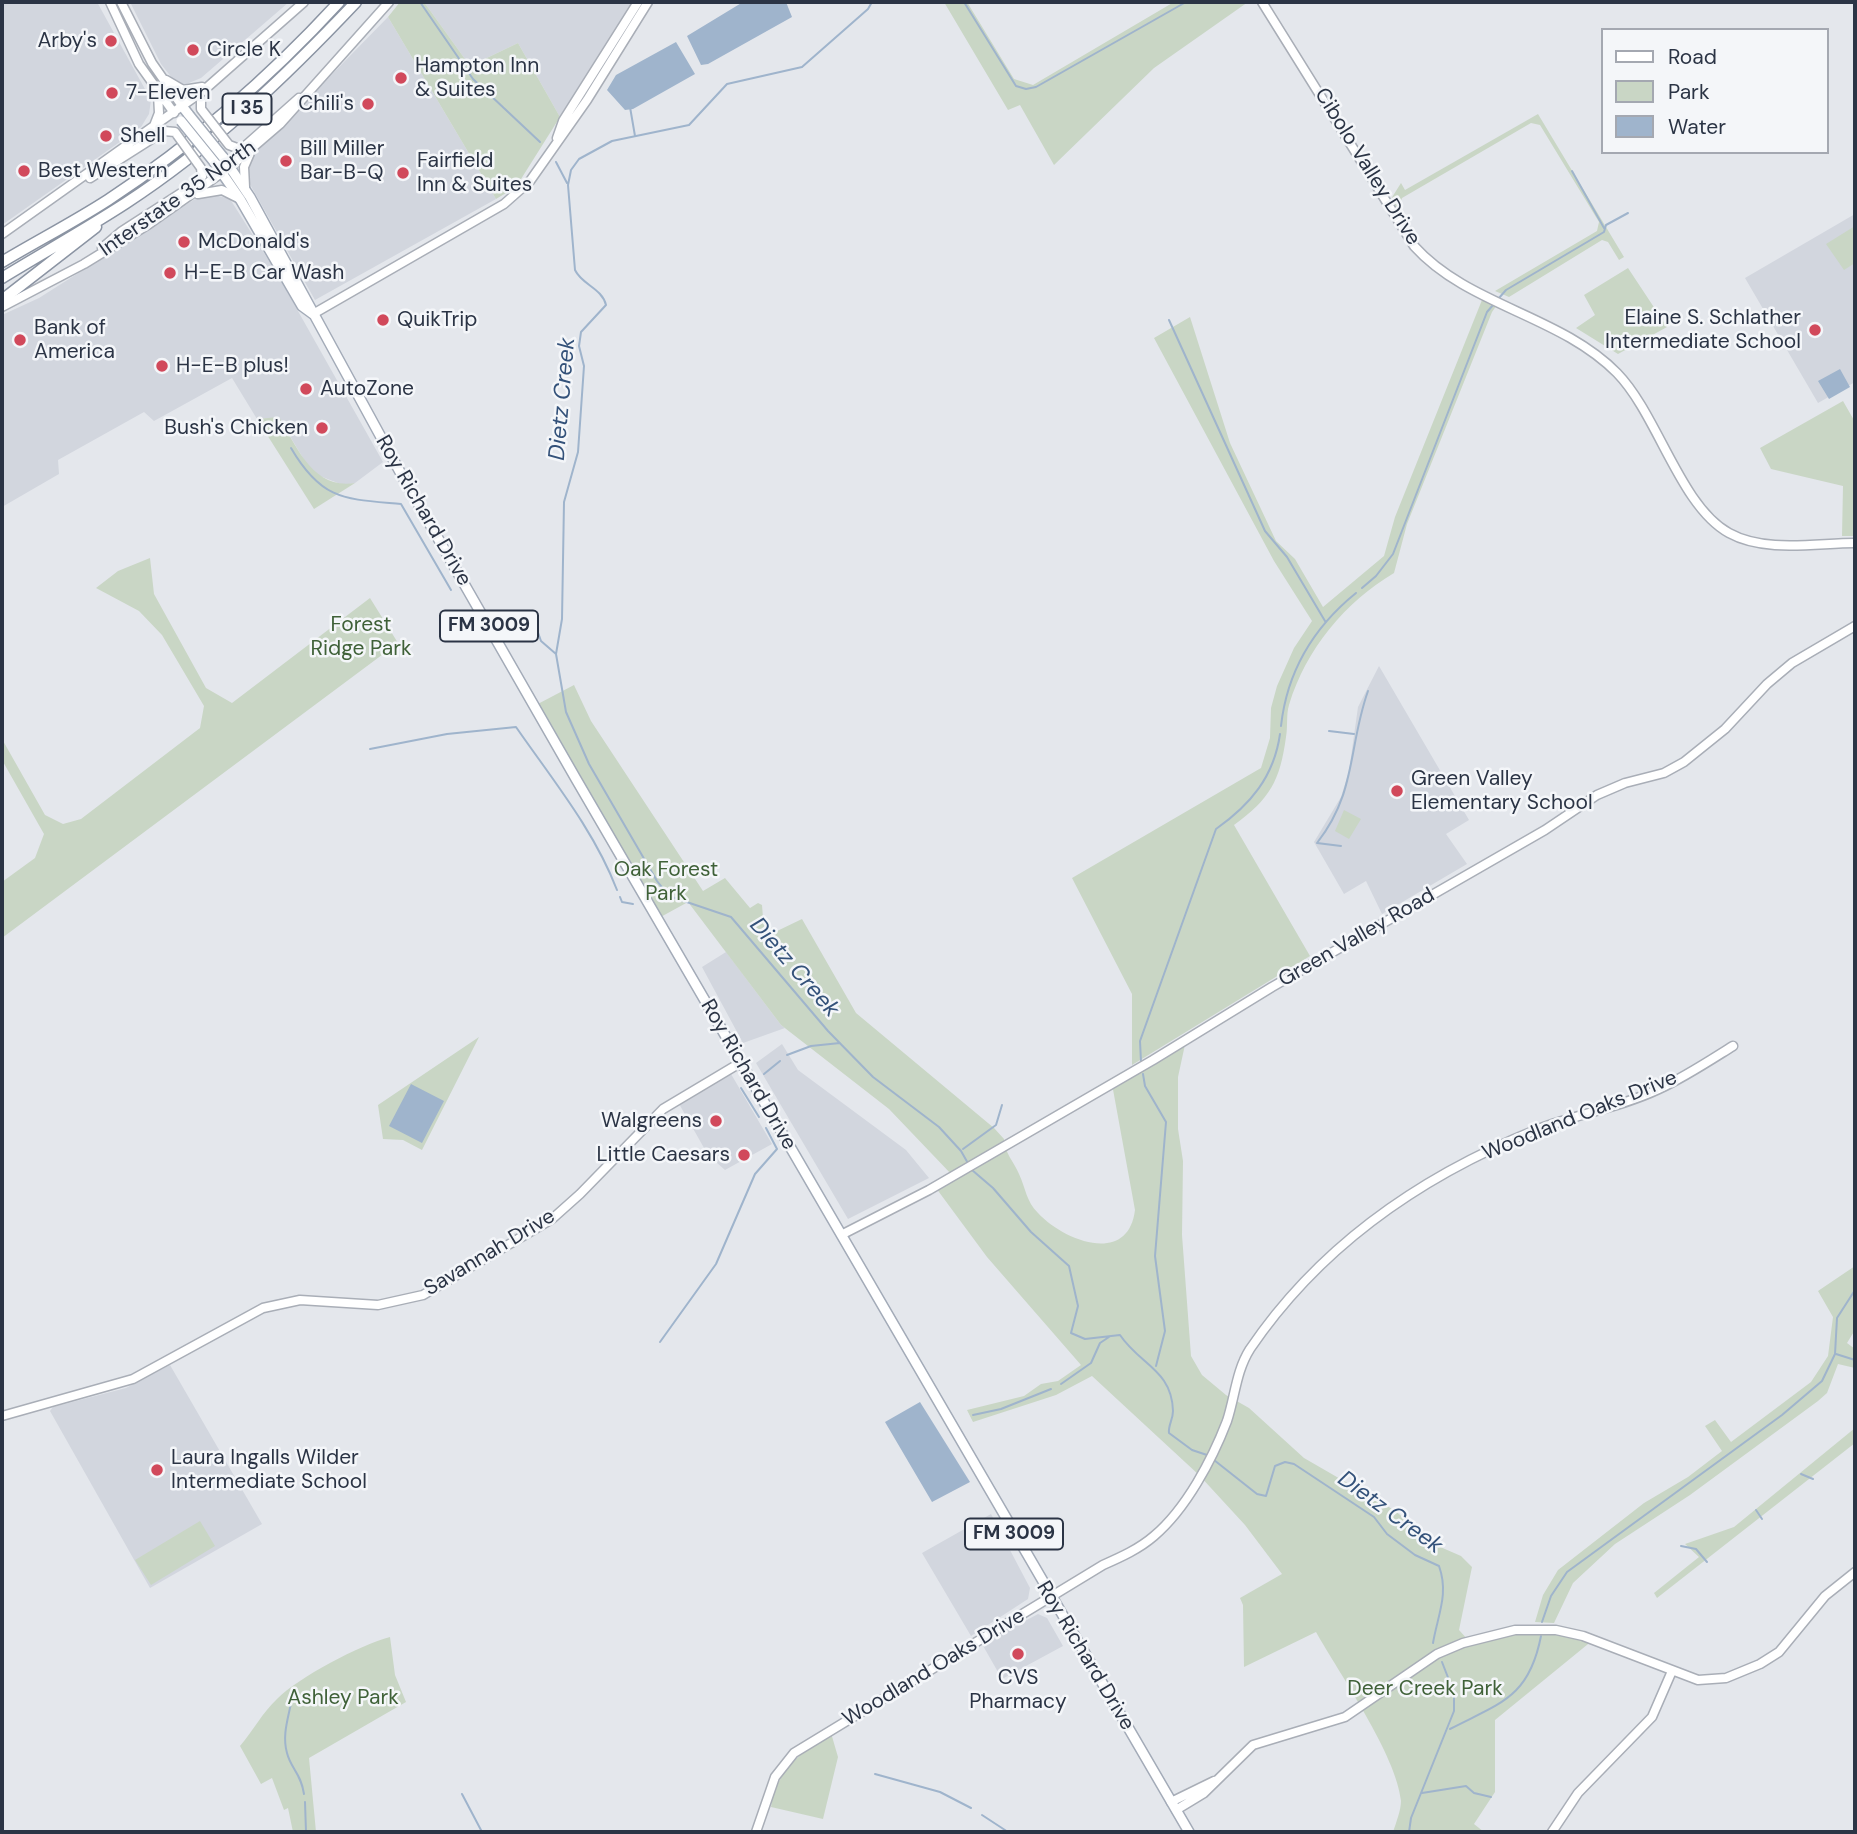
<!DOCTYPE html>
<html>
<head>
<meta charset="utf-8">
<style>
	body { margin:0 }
	#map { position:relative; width:1857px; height:1834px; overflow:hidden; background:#e4e7ec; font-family:"DM Sans",sans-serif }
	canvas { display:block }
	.frame { position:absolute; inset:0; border:4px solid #2b3445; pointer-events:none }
	.legend { position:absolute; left:1601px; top:28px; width:228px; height:126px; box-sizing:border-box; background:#f4f6f9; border:2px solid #a4a8b1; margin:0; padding:9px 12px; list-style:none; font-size:21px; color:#2b3445 }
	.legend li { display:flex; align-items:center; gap:14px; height:35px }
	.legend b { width:35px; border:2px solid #a4a8b1 }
</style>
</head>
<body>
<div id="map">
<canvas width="1857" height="1834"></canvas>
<div class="frame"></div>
<ul class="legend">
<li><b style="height:9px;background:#fff"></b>Road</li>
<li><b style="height:19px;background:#c9d6c5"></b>Park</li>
<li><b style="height:19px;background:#9fb4cc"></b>Water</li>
</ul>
</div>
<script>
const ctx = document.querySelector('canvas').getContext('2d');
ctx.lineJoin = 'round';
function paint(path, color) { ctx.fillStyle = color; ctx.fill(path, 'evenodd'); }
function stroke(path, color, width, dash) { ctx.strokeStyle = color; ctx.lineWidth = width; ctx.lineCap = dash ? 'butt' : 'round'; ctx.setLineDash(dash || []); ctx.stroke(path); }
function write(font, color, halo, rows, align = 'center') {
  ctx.font = font + ' "DM Sans",sans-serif'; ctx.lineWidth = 5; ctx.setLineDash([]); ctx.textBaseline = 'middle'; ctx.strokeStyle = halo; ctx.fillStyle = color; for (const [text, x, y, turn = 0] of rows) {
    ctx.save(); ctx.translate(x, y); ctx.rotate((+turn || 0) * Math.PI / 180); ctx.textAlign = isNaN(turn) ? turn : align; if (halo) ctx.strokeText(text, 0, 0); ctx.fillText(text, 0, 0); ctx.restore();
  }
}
const built = new Path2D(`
	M2,2H97L151,100L149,114L141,127L2,225Z
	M130,2H289L201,78L184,85L172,78L161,64Z
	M424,2H635L560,117L518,43L470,66Z
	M388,17L496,199L315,300L247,179L248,168L253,155Z
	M211,194L230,199L276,272L383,462L355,483L343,485L312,473L279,418L257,419L232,378L154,421L144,412L58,460L59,474L2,507V315L39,298L195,199Z
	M1855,214V382L1818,403L1745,278Z
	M1379,666L1469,820L1446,834L1467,864L1382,914L1366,881L1344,894L1314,842L1341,797L1349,771L1358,707Z
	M726,952L781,1025L785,1028L743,1043L702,967Z
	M782,1044L798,1070L906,1150L929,1178L848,1219L756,1063Z
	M731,1074L772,1144L725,1170L708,1155L678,1102Z
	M170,1365L262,1524L150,1588L50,1411L53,1407L126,1388Z
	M991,1514L1030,1588L1028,1599L971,1636L922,1553Z
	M1038,1614L1047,1618L1063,1646L1002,1679L982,1644Z`);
const green = new Path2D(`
	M400,2H424L470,66L518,43L560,117L516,187L496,199L388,17Z
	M944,2H967L1014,79L1033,85L1174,2H1248L1154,68L1054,165L1020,105L1008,110Z
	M1538,114L1624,257L1619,260L1608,242L1602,240L1509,297L1495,291L1597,231L1599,222L1540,125L1531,123L1402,198L1398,210L1391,199L1401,183L1405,190Z
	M1855,226V263L1844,270L1826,244Z
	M1628,268L1667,327L1618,354L1576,328L1595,315L1584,295Z
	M1484,295L1499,302L1492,312L1407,524L1394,573C1345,602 1306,649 1289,705C1286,715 1288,726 1286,737C1280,781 1270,799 1234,825L1310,956L1132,1065V994L1072,878L1261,768L1270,738L1271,708L1277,686L1294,648L1312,621L1274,561L1154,338L1190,317L1230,443L1276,541L1295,559L1323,607L1384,556L1395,517Z
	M1843,401L1855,422V536H1842L1843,486L1771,469L1760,448Z
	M279,417C297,447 313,490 355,483L314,509L257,419Z
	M150,558L154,594L206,688L232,703L370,598L398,643L2,938V882L35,858L44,834L2,760V739L45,815L63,824L81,819L200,728L204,706L162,635L139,611L96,588L118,571Z
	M574,685L591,721L703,891L725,878L750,908L758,903L762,905L763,918L775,932L802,919L856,1013L994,1128L1004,1139C1004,1152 1014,1162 1019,1174C1026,1189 1026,1201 1038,1213C1064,1241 1128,1266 1135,1210L1112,1084L1186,1040L1178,1077V1129L1183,1161L1182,1235L1191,1356L1202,1375L1226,1395L1249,1408L1304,1458L1394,1510L1438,1546L1461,1556L1472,1567L1459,1630L1469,1641L1535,1629L1593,1640L1495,1720V1792L1474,1824L1484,1832H1393C1396,1823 1401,1810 1401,1801C1397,1756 1339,1673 1316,1632L1244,1667L1243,1605L1240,1598L1282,1574L1245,1525L1199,1475L1092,1376L1056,1395L973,1422L967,1410L1024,1396L1041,1384L1058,1381L1081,1365L987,1257L936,1188L953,1176L889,1109L781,1025L688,902L657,919L534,706Z
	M1344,810L1361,819L1349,839L1335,831Z
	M479,1037L422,1150L403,1140L383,1139L378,1105Z
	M1855,1266V1330L1847,1343L1855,1349V1368L1838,1364L1827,1393L1818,1401L1690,1495L1615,1544L1573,1583L1554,1623L1535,1622L1543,1595L1558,1570L1644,1503L1688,1477L1722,1451L1705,1426L1715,1420L1731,1442L1811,1382L1828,1356L1833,1317L1818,1291Z
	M1855,1428V1443L1657,1598L1654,1593L1699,1557L1685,1544L1734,1527Z
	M200,1521L215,1546L151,1585L135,1560Z
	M390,1637L395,1675L406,1702L309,1758L316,1832H293L288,1808L284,1810L272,1778L261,1784L240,1746C253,1731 262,1713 277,1699C299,1677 360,1645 390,1637Z
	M831,1733L838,1757L823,1819L771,1807C777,1770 800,1753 831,1733Z`);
const water = new Path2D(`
	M743,2H786L792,17L708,64L701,65L687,36Z
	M676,42L695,74L633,109L625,110L607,90L616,75Z
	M1840,369L1850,387L1829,399L1818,381Z
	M411,1084L444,1101L422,1143L389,1126Z
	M920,1402L970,1482L932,1502L885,1422Z`);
const stream = new Path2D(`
	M420,2L473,79L540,142
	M872,2L868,9L802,67L727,84L689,125L612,141L579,159L571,170L568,185L575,270C582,285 602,288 606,305L581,332L579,346L584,366L578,452L564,502L562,619L556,654L566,712L589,764L657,881L669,896L731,917L828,1031L873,1077L939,1127L961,1151L969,1165
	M964,2L1016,86L1026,89L1036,87L1186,2
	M630,107L635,136
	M556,162L567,183
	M1572,171L1604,228
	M1499,298L1506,290L1604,232L1606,225L1628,213
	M1169,320L1265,531L1287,557L1325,621
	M291,448C322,501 345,499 401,504L451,590
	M1362,588L1376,576L1393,554L1487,312L1493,305
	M496,616L519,612L525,615L534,621L541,641L556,654
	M467,619L474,626
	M1281,726C1287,672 1314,627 1356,593
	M1329,731L1354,734
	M370,749L447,734L516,727C552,779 594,830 617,890
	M1341,846L1317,843C1357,792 1348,747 1368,691
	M620,897L622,902L633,904
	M658,899L669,896
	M787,1055L811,1046L840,1043
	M1141,1062L1140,1041L1216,829C1250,805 1274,777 1280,734
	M764,1074L780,1061
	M1143,1074L1145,1086L1166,1122L1155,1256L1165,1331L1156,1366
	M741,1088L759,1117
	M963,1149L996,1125L1002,1105
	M972,1170L993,1188L1031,1232L1069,1266L1078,1306L1071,1333L1085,1339L1120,1335C1140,1365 1172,1370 1173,1411C1173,1420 1168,1425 1169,1433L1192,1450L1207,1455
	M660,1342L716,1264L755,1174L777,1149L766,1128
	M1836,1354L1855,1360
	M1061,1384L1091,1363L1100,1343L1109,1337
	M973,1415L1001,1409L1051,1389
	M1214,1460L1257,1494L1266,1496L1275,1466L1285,1462L1294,1464L1374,1517L1387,1534L1415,1555L1439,1566C1449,1594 1438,1614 1433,1643
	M1801,1474L1813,1479
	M1756,1510L1762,1519
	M1681,1546L1696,1549L1707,1562
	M1542,1622L1551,1596L1567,1572L1782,1415L1822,1381L1835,1354L1837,1318L1855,1290
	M291,1703C288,1719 282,1736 287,1753C291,1769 301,1773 304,1794
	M1450,1729C1500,1703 1529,1698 1541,1636
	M875,1774L940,1792L971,1808
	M1422,1793L1466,1786L1474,1793L1491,1797
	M462,1794L482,1832
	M305,1802L306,1832
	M982,1815L1008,1832
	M1409,1832L1411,1818L1454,1711V1693L1442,1662`);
const secondary = new Path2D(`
	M110,2L139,64L174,113
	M121,2L152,63L182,106
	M1262,2L1414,246C1468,306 1560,315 1617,373C1658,415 1680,506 1729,533C1765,553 1816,543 1855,543
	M166,80L183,90L202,87
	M154,126L159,113L158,94
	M557,138L563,121L638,2
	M237,148L245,146L299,98
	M90,178L164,131
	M245,187L244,167L250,153
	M198,194L222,190L238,198
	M2,234L203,91L304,2
	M102,248L122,231L198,182L202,176
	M2,307L84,264L149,224L230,167L280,124L389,2
	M313,314L504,204L530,181L587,100L648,2
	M843,1234L929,1190L1153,1060L1272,987L1545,830L1597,795L1625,783L1664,773L1684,762L1725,729L1767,684L1792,663L1855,626
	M2,1416L133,1379L263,1308L300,1300L378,1305L423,1295L552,1219L580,1194L663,1109L740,1063
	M1171,1802L1214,1781
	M1176,1810L1204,1793L1253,1745L1345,1717L1437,1654L1463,1643L1515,1630H1556L1583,1636L1698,1680L1726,1678L1760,1664L1779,1652L1825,1596L1855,1572
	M756,1832L775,1777L794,1753L1103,1565C1121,1557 1139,1549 1154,1536C1186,1509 1212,1460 1227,1421C1235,1397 1236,1371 1250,1349C1320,1246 1423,1175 1538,1129C1578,1114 1621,1107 1659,1089C1685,1077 1709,1061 1733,1046
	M1552,1832L1578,1793L1652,1717L1672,1671`);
const primary = new Path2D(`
	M182,106L189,115
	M223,157L250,197L400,472L576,779L1189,1832
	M215,163L240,199L302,306L313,314`);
const highway = new Path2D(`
	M2,262C37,241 74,222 108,200C193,144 270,77 339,2
	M2,278C43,253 86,229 126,203C212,147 286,76 356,2
	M2,300L96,227`);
const secondaryBridge = new Path2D(`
	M201,102V109L229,145L237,148
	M164,131L175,132L201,168L202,176`);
const primaryBridge = new Path2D(`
	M189,115L223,157
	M181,121L215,163`);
const markers = [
	[111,41,7,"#d1495b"],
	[193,50,7,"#d1495b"],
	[401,78,7,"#d1495b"],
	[112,93,7,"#d1495b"],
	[368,104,7,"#d1495b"],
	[106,136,7,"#d1495b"],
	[286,161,7,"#d1495b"],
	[24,171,7,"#d1495b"],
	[403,173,7,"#d1495b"],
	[184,242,7,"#d1495b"],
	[170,273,7,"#d1495b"],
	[383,320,7,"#d1495b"],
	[1815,330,7,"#d1495b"],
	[20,340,7,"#d1495b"],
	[162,366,7,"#d1495b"],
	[306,389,7,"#d1495b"],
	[322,428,7,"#d1495b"],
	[1397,791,7,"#d1495b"],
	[716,1121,7,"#d1495b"],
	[744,1155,7,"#d1495b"],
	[157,1470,7,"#d1495b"],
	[1018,1654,7,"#d1495b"]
];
const shields = [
	[247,109,49],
	[489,626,98],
	[1014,1534,98]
];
const shieldNames = [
	["I 35",247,109],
	["FM 3009",489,626],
	["FM 3009",1014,1534]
];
const poiNames = [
	["Arby's",97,41,"right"],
	["Circle K",207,50],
	["Hampton Inn",415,66],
	["& Suites",415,90],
	["7-Eleven",126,93],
	["Chili's",354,104,"right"],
	["Shell",120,136],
	["Bill Miller",300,149],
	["Bar-B-Q",300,173],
	["Fairfield",417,161],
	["Inn & Suites",417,185],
	["Best Western",38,171],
	["McDonald's",198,242],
	["H-E-B Car Wash",184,273],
	["Elaine S. Schlather",1801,318,"right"],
	["Intermediate School",1801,342,"right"],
	["QuikTrip",397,320],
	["Bank of",34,328],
	["America",34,352],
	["H-E-B plus!",176,366],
	["AutoZone",320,389],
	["Bush's Chicken",308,428,"right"],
	["Green Valley",1411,779],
	["Elementary School",1411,803],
	["Walgreens",702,1121,"right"],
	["Little Caesars",730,1155,"right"],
	["Laura Ingalls Wilder",171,1458],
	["Intermediate School",171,1482],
	["CVS",1018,1678,"center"],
	["Pharmacy",1018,1702,"center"]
];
const streetNames = [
	["Cibolo Valley Drive",1367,167,58],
	["Interstate 35 North",178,199,-35],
	["Roy Richard Drive",423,511,60],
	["Green Valley Road",1357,938,-30],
	["Roy Richard Drive",748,1075,60],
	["Woodland Oaks Drive",1580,1116,-22],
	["Savannah Drive",490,1253,-31],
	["Roy Richard Drive",1085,1656,59],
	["Woodland Oaks Drive",934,1668,-31]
];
const parkNames = [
	["Forest",361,625],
	["Ridge Park",361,649],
	["Oak Forest",666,870],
	["Park",666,894],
	["Deer Creek Park",1425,1689],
	["Ashley Park",343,1698]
];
const waterNames = [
	["Dietz Creek",563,399,-85],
	["Dietz Creek",794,968,49],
	["Dietz Creek",1390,1513,36]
];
paint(built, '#d2d6de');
paint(green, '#c9d6c5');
paint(water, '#9fb4cc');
stroke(stream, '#9fb4cc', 2);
stroke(secondary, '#a9aeb7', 11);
stroke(primary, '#a3abb8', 12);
stroke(highway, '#8b94a3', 13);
stroke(secondary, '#fff', 8);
stroke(primary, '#fff', 9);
stroke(highway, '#fff', 10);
stroke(secondaryBridge, '#a9aeb7', 11, []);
stroke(primaryBridge, '#a3abb8', 12, []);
stroke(secondaryBridge, '#fff', 8);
stroke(primaryBridge, '#fff', 9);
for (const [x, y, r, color] of markers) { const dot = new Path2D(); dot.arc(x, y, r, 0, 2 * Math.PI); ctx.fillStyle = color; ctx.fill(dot); stroke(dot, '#f4f6f9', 2.5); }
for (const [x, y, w] of shields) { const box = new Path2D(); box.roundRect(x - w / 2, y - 15.5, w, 31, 5); ctx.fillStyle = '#f4f6f9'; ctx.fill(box); stroke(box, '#2b3445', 2); }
write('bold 19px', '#2b3445', null, shieldNames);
write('21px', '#2b3445', '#f4f6f9', poiNames, 'left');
write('21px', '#2b3445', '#f4f6f9', streetNames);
write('21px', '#3f6138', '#f4f6f9', parkNames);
write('italic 23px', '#34527a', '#f4f6f9', waterNames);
</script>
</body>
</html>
